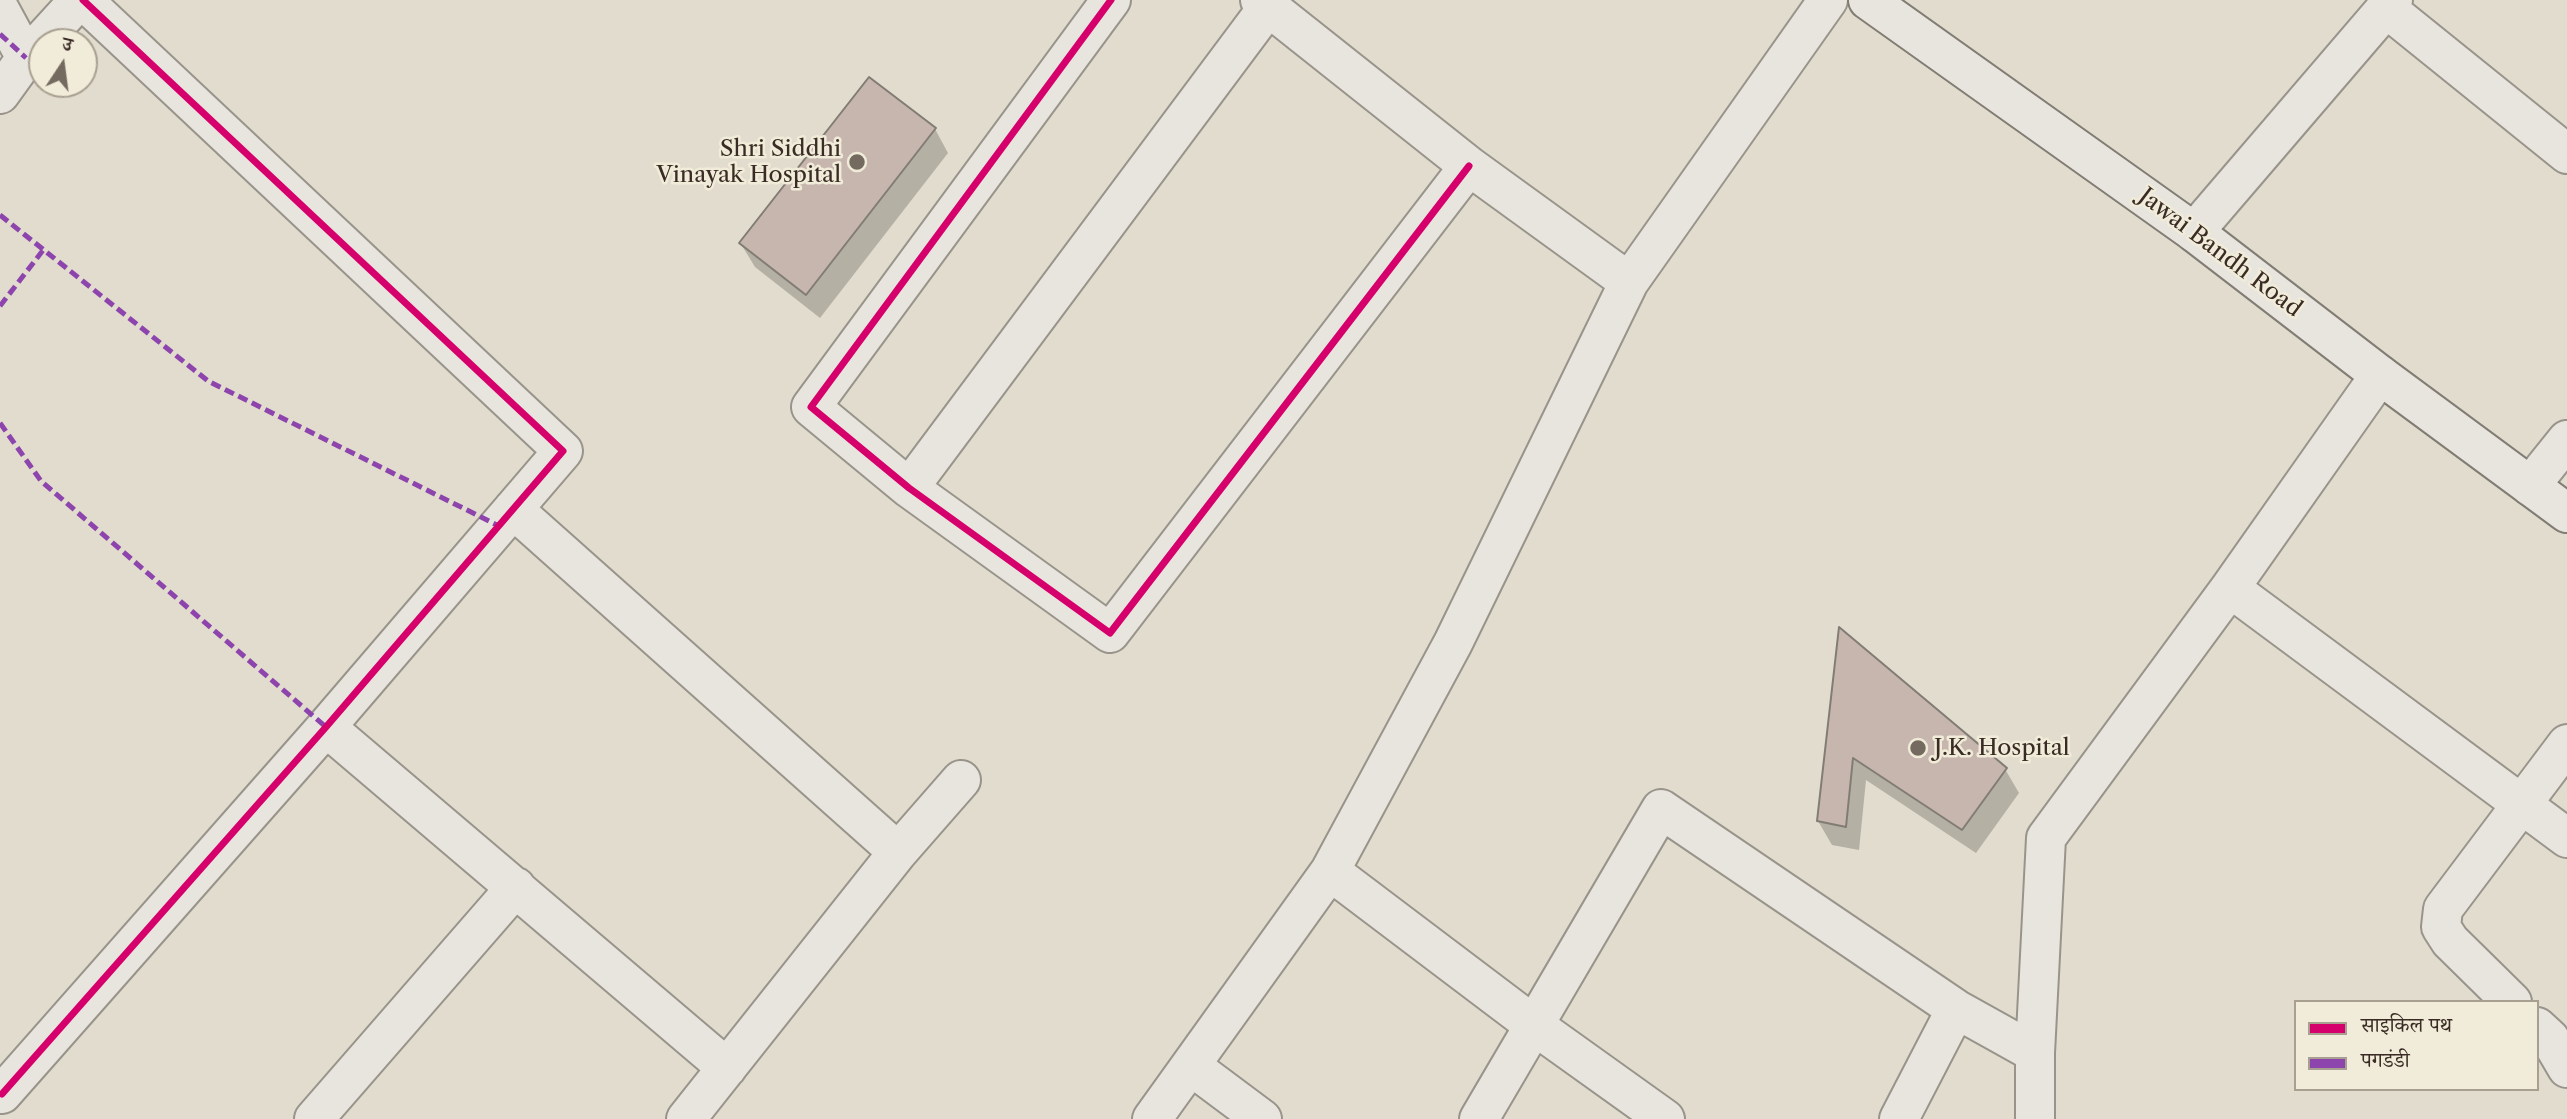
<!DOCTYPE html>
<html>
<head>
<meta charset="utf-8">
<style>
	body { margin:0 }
	#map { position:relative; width:2567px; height:1119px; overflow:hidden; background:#e1dccd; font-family:"Libre Caslon Text","Noto Serif Devanagari",serif }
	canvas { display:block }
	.legend { position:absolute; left:2294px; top:1000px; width:245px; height:91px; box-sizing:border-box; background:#f1ecd9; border:2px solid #a89f91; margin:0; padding:9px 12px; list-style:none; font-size:21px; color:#3a2c25 }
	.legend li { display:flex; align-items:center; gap:14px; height:35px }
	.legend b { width:35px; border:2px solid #a89f91 }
	.north { position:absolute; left:28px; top:28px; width:70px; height:70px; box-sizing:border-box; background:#f1ecd9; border:2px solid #a89f91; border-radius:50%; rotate:13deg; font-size:19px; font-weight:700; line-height:28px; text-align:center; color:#3a2c25 }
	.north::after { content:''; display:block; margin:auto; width:24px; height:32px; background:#746a60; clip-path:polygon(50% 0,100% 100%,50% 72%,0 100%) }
</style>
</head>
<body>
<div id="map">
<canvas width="2567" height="1119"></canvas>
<ul class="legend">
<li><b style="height:9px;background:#d6006c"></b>साइकिल पथ</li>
<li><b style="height:9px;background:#8e44ad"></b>पगडंडी</li>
</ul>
<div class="north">उ</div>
</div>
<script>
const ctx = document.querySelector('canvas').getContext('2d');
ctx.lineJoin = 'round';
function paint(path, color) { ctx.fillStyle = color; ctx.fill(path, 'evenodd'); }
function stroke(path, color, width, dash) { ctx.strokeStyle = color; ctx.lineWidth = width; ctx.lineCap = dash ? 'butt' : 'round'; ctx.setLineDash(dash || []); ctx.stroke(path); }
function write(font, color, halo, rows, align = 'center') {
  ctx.font = font + ' "Libre Caslon Text",serif'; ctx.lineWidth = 5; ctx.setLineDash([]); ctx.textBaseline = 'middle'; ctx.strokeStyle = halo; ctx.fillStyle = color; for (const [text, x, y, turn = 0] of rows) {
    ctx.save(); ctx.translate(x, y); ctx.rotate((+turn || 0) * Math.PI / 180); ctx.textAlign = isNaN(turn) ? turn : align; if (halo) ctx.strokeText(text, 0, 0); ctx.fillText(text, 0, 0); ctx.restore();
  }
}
const shadow = new Path2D(`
	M935,129L948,153L820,318L755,267L741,244Z
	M1841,631L2005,769L2019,793L1976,853L1866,780L1859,850L1832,845L1818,821Z`);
const building = new Path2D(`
	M869,77L936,128L806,295L739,243Z
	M1839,627L2007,768L1962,830L1853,758L1846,827L1817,821Z`);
const street = new Path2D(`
	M1111,0L811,407L909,488L1110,633L1469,166
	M1260,0L1469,166L1629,282
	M2386,8L2567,154
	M0,10L26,58
	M0,94L26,58L79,0
	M2194,232L2393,0
	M2530,486L2567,440
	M909,488L1268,7
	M513,509L898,852
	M2230,588L2567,838
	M326,727L727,1068
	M1330,871L1535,1026L1665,1119
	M2512,1002L2450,941L2441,927L2443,909L2567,744
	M2537,1027L2550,1039L2567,1068
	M1191,1066L1262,1119
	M2,1094L326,727L563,451L83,0
	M314,1119L516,887
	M686,1119L898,852L961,780
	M1152,1119L1330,871L1453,643L1629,282L1828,0
	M1479,1119L1661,809L1956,1009L2035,1053
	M1899,1119L1956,1009
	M2035,1119V1053L2046,838L2230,588L2380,375`);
const secondary = new Path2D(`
	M1868,0L2194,232L2380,375L2567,513`);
const quiet = new Path2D(`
	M0,34L26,58
	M0,215L208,381L499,526
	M0,306L44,249
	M0,423L41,481L326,727`);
const cycleway = new Path2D(`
	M1111,0L811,407L909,488L1110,633L1469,166
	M2,1094L326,727L563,451L83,0`);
const markers = [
	[857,162,9,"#746a60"],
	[1918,748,9,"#746a60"]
];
const poiNames = [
	["Shri Siddhi",841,149],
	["Vinayak Hospital",841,175],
	["J.K. Hospital",1934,748,"left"]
];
const streetNames = [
	["Jawai Bandh Road",2220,253,37]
];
paint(shadow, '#0003');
paint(building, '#c7b6ae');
stroke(building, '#817c74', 2);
stroke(street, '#99948b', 42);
stroke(secondary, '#817c74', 42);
stroke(street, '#e8e5de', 38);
stroke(secondary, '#e8e5de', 38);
stroke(quiet, '#8e44ad', 5, [10, 5]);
stroke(cycleway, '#d6006c', 7);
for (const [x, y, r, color] of markers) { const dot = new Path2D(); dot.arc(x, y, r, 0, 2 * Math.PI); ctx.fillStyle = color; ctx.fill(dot); stroke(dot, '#f1ecd9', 2.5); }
write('23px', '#3a2c25', '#f1ecd9', poiNames, 'right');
write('23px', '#3a2c25', '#f1ecd9', streetNames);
</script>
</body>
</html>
